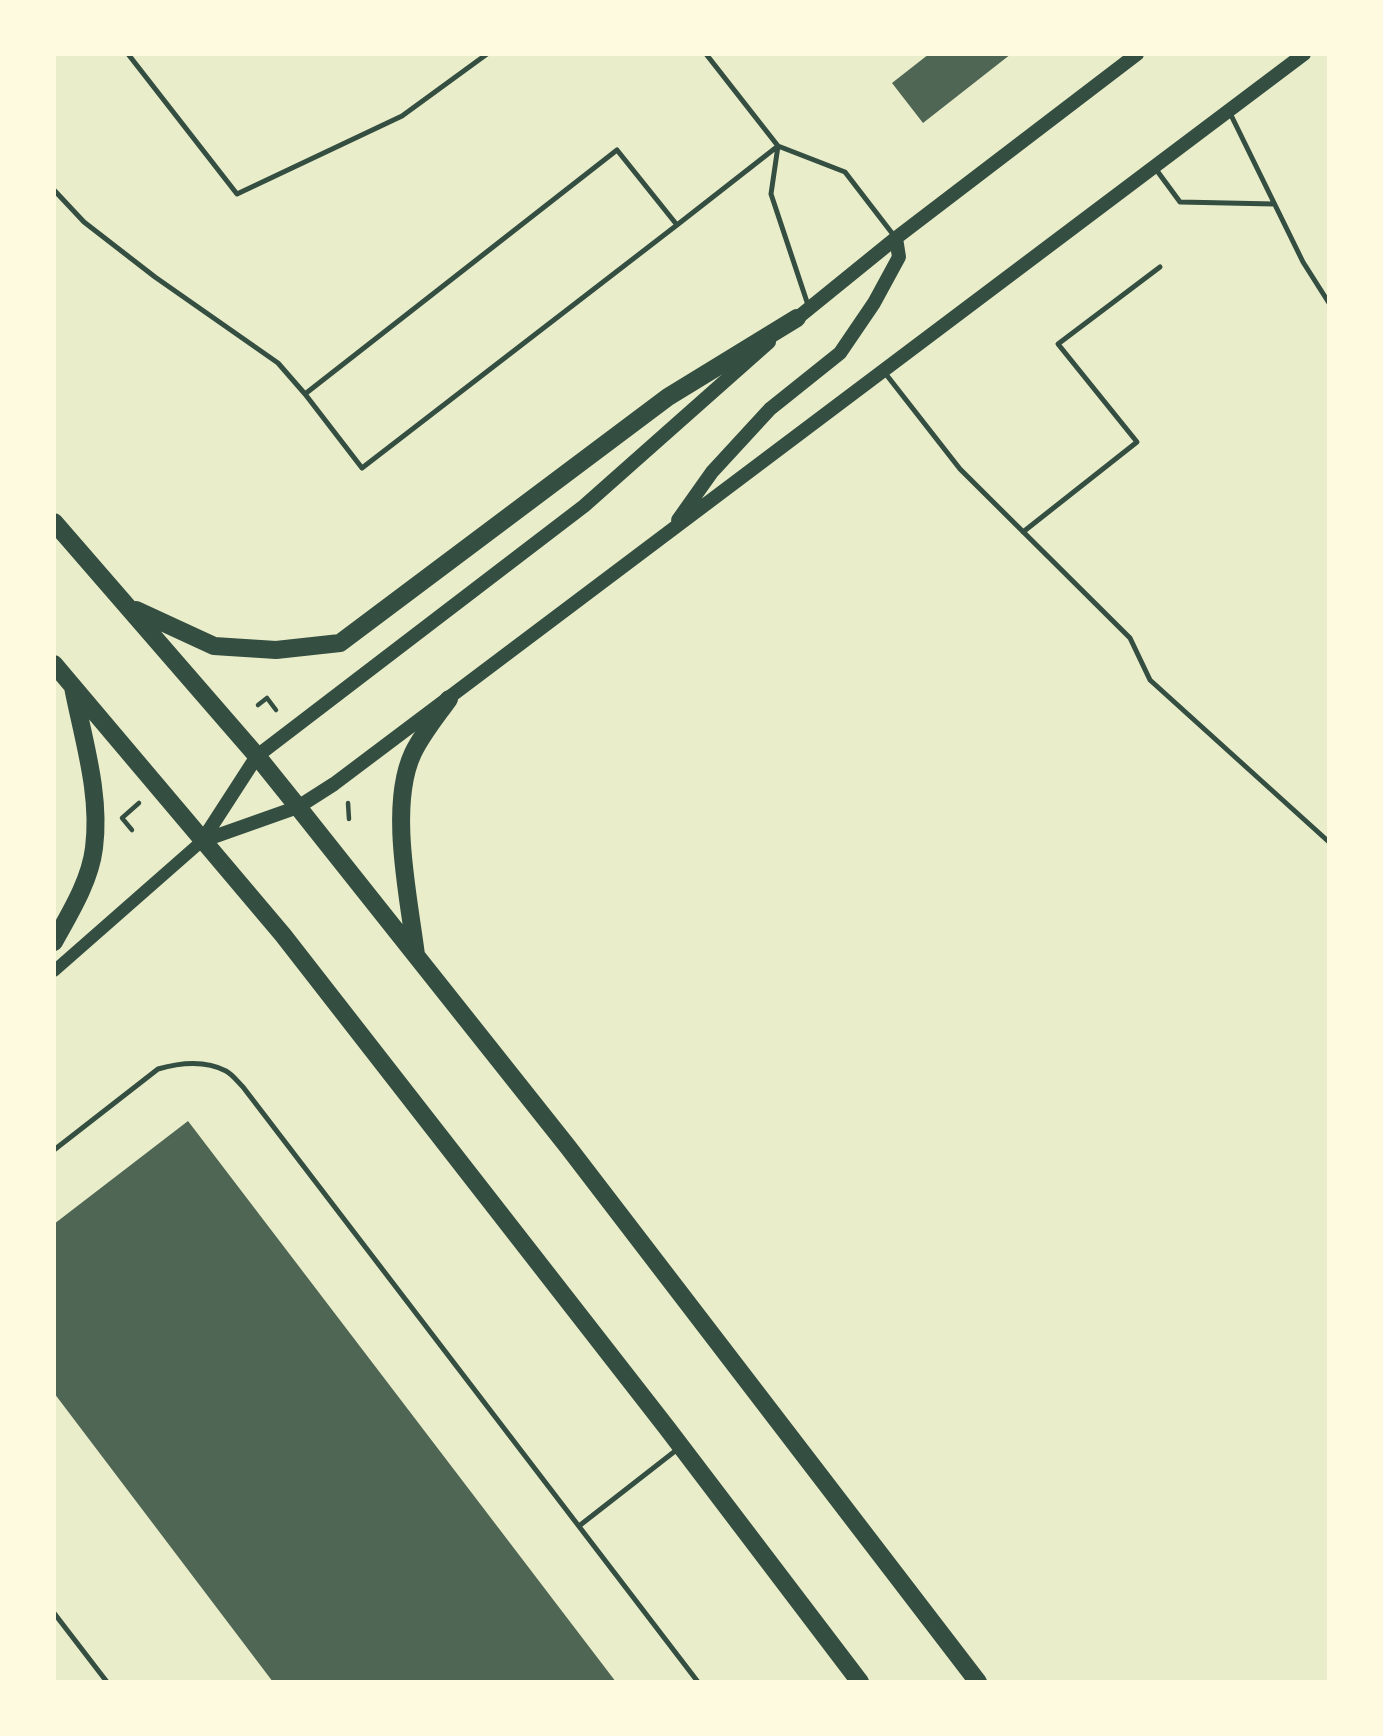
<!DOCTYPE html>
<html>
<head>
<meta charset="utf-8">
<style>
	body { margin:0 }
	#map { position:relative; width:1383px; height:1736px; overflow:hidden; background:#e9edc9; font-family:"Libre Baskerville",serif }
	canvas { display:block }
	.frame { position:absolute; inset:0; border:56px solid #fefae0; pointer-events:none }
</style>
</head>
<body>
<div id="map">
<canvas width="1383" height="1736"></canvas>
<div class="frame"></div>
</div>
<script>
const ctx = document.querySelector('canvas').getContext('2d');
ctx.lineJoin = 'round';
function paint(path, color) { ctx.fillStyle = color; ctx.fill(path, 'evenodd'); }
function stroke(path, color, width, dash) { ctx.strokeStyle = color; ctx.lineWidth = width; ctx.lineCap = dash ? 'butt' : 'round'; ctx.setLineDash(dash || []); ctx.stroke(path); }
const building = new Path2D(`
	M929,54H1011L923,123L892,83Z
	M188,1121L616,1682H273L54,1393V1224Z`);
const path = new Path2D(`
	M258,705L267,698L276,710
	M348,803L349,819
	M132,830L122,818L139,803`);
const service = new Path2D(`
	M128,54L237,194L402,116L487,54
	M706,54L778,146L845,172L895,237
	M1229,111L1303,262L1329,303
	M778,146L771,194L809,308
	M1155,168L1180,202L1274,204
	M54,190L84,222L155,277L278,363L305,394L617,150L677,225L778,146
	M885,373L960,469L1130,638L1150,680L1329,842
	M305,394L362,468L677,225
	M1023,532L1137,442L1058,344L1160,267
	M54,1150L158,1069C179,1063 205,1060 226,1071C232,1074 238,1082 243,1087L698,1682
	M579,1526L679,1448
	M54,1613L107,1682`);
const tertiary = new Path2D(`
	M54,971L202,841`);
const secondary = new Path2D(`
	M790,324L896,238L1137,54
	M678,520L712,472L770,409L840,353L874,303L899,257L896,238
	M202,841L298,807L334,784L1304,54
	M202,841L257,756L584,506L769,342`);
const primary = new Path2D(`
	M54,522L257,756L298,807L568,1147L978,1682
	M136,610L214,646L276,650L340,643L668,397L797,318
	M54,664L283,935L667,1428L860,1682
	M54,942C70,913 90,881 94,848C101,794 83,739 73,687
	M416,955C409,898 388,806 413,753C422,734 437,716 449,699`);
paint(building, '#4f6655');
stroke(path, '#344e41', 4.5);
stroke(service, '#344e41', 5);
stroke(tertiary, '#344e41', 12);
stroke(secondary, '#344e41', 14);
stroke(primary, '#344e41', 18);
</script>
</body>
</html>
